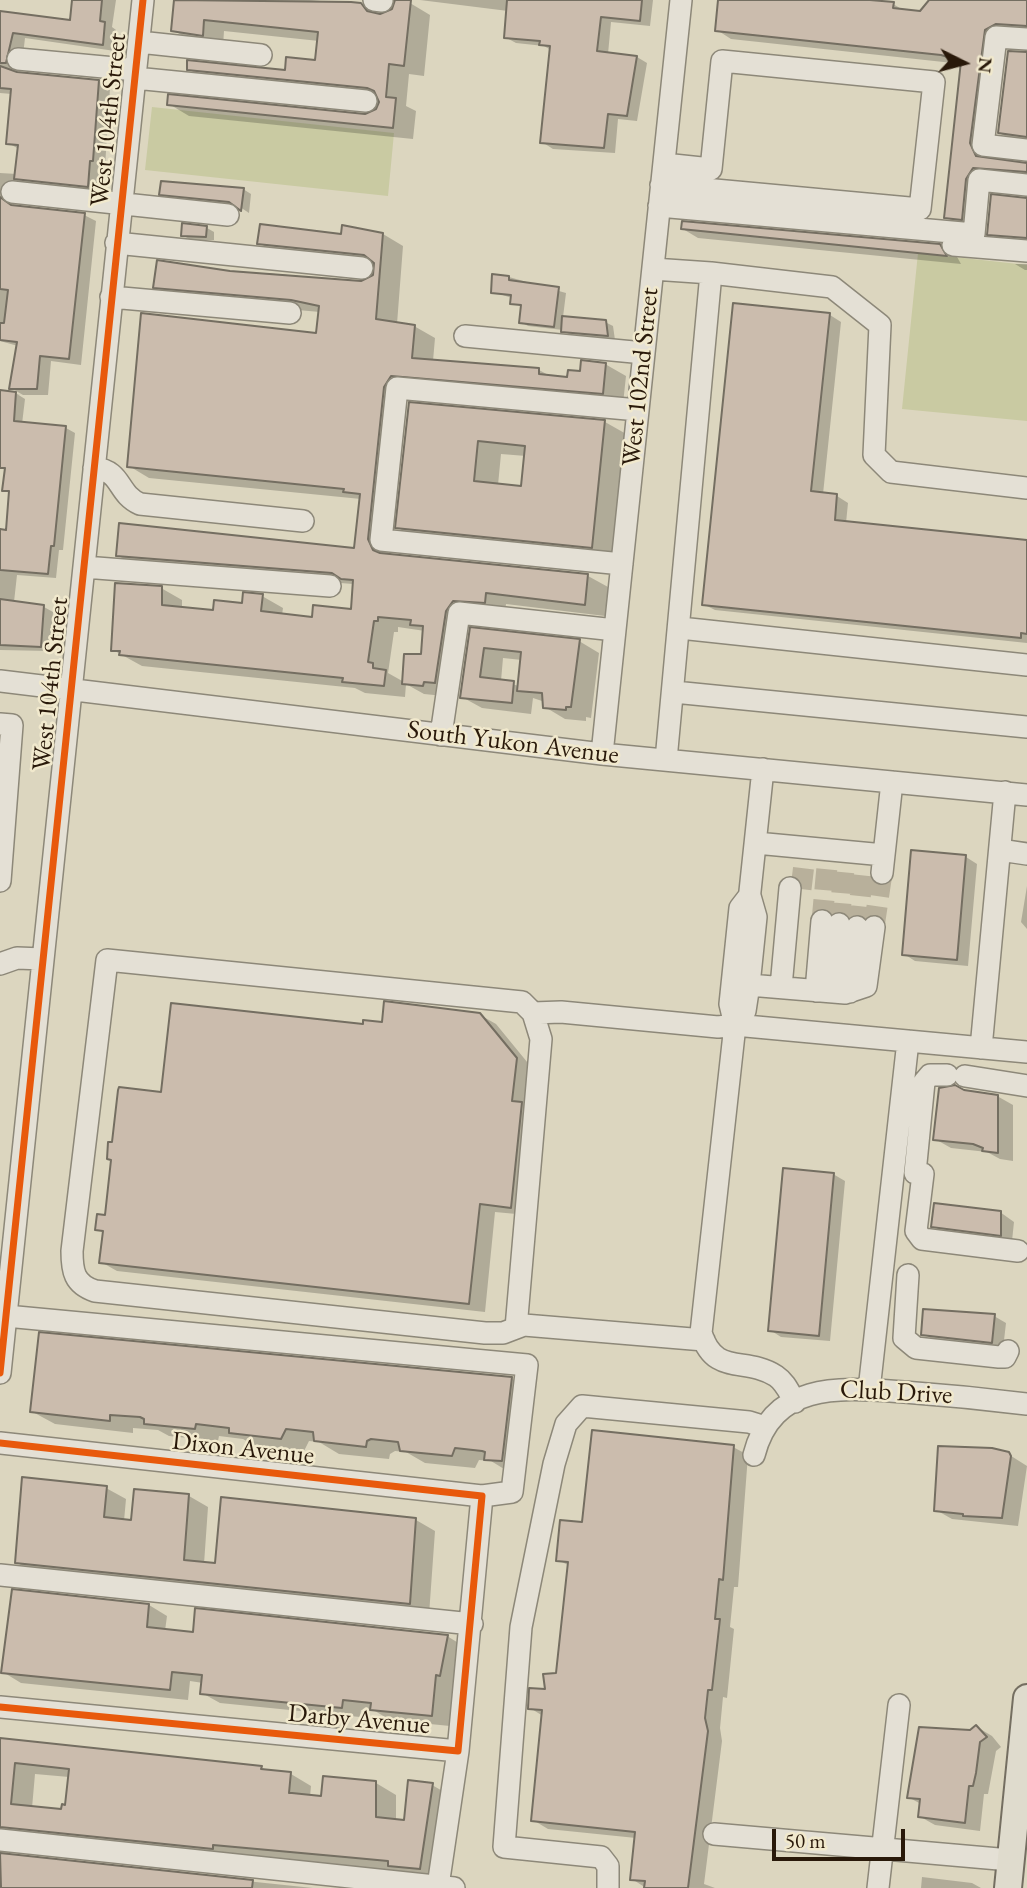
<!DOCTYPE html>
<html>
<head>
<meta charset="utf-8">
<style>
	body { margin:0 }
	#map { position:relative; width:1027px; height:1888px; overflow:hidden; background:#dcd6bf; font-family:"EB Garamond",serif }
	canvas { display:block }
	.north { position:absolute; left:929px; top:28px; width:70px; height:70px; -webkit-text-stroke:5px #f1e9cd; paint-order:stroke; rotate:96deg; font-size:19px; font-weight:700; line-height:28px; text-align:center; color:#29190a }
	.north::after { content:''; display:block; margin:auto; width:24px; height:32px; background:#29190a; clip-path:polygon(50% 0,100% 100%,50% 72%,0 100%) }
	.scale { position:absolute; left:772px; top:1829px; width:133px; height:32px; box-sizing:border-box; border:4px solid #29190a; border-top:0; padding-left:9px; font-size:21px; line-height:24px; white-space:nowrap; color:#29190a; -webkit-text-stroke:5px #f1e9cd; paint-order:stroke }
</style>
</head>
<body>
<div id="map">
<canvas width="1027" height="1888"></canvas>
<div class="north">N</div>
<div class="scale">50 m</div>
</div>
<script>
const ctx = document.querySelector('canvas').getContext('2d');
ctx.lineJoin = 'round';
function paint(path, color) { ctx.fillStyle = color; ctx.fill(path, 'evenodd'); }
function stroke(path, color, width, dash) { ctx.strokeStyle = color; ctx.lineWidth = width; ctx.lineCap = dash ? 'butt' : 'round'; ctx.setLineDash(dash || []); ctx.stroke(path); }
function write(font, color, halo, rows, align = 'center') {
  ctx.font = font + ' "EB Garamond",serif'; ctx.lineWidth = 5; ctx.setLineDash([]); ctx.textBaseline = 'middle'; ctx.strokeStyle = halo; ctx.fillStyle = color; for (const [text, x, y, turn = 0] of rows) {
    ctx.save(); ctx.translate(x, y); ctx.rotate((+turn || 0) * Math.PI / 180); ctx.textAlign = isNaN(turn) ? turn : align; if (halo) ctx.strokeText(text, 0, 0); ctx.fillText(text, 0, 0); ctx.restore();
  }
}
const green = new Path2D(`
	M152,107L394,133L388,196L145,170Z
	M918,253L1027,265V421L902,409Z`);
const shadow = new Path2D(`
	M74,0H116L112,27L116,30L115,51L25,38L23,55L16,64L18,74L98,81L110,88L105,167H102L99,193L10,197L12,207L84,215L96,221L81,365L51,361L48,395H23L11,388L18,346L0,341V173L17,174L19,149L8,143L12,94L0,93V13L71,22Z
	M176,0H310L361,5L381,16L410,3L430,15L424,76L409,74L406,106L416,111L413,139L189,116L169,104L365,116L379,109V98L209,81L188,69L287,72L316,62L319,41L224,31L223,46L193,42L173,30Z
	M420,0H653L650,26L611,22L608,54L637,57L647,63L637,121L618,119L615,153L553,149L542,142L551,50L544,46L516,43L505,37L508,11Z
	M720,0H853L893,4L905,11L921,12L932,0H1027V33L997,44L985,160L1027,164V178L988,176L977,227L960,226L946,217L962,64L731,39L717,30Z
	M1027,52V143L1014,141L999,133Z
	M243,189L251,194L249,213L237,205L169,198L161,194Z
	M1027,198V244L1004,242L989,234Z
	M344,227L383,234L403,246L397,324L414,326L435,338L433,361L539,370L552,377L568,379L605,364L626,376L623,404L404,399L388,552L390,556L588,576L608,587L605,616L506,604L505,613L466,623L444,696L424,694L406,684L405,697L365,693L355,688L142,666L113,650L161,588L182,600V609L214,612L244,605L262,596L283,608L282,615L314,619L352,611L353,584L138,567L117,555L355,550L361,499L149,478L129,466L317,335L320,312L175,299L155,287L266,276V273L368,282L377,269L375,265L280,255L259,243L343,236ZM398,627L425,631L422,656L404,682L388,673L394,632H398Z
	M207,228L214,232V240H190L183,235Z
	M683,229L939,246L956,255L961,264L698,238Z
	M1015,264H1027V270H1025Z
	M509,277L566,293L563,317L605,322L613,326L615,340L570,335L563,330L528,326L521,322L523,307L512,303V298L493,292Z
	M830,315L841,322L823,494L837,496L848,503L846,523L1027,542V643L715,610L703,604Z
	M0,392L22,395L17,394L25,399L22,424L66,428L75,433L63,550H59L56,578L17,575L14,602L44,607L53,612L50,651L0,650V531H7L11,494L4,490L6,470L0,468Z
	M410,404L605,422L628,435L615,560L420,541L397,527ZM501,454L526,456L523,488L498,485Z
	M472,629L579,641L599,653L591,718L586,717V721L565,719L545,707V702L533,698L531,714L482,708L462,697ZM503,658L522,660L519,686L501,681Z
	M966,857L977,864L968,966L915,961L904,954Z
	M1027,886V929L1021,922Z
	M480,1015L496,1024L532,1068L527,1215L495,1212L485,1312L117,1271L101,1262L104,1233L97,1229L106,1217L114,1144L163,1094L364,1026Z
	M964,1091L997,1096L1013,1105V1161L1000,1159L987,1152L951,1148L935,1139Z
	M833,1174L845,1181L830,1341L781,1337L770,1330Z
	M1000,1212L1014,1222L1012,1241L945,1233L933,1226Z
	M994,1316L1006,1323L1003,1349L934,1340L922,1333Z
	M40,1334L512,1379L535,1392L525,1474L509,1472L491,1461L479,1460L475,1468L425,1463L406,1452L395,1451L390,1454L389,1459L339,1454L319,1442L309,1441L304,1451L254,1445L243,1439L219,1436L218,1441L169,1436L158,1430L133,1428V1433L55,1424L31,1411Z
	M733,1447L748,1455L738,1587H734L730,1627L734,1629L727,1698L723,1697L720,1728L722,1741L704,1884L715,1888H646L632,1879L636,1838L548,1829L533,1820L543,1716L530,1708L558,1675L570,1566L558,1560L583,1524Z
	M1008,1454L1027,1466L1018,1526L952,1519L936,1510Z
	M106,1488L126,1499L124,1521L132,1522L189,1496L208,1507L204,1564L216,1565L416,1520L435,1531L429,1615L36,1574L16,1562Z
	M149,1605L167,1616L165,1631L194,1634L447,1636L465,1647L454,1684L450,1726L390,1720L375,1711L361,1710L360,1717L220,1703L202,1693L203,1683L190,1681L188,1700L21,1683L3,1672Z
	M977,1727L992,1736L1001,1747L996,1751L988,1794H984L980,1831L935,1825L919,1816L921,1804L908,1797Z
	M0,1740L261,1767L270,1772L291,1774L311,1786L310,1797L322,1798L376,1783L396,1795V1821L406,1822L432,1785L453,1797L440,1882L409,1878L396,1871L233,1855L10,1843L8,1856L313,1888H0ZM35,1774L69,1777L66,1807L63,1811L32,1808Z
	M922,1877L972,1883L981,1888H921Z`);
const building = new Path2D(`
	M72,0H102L100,21L105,22L103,45L13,33L6,63H0V11L70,20Z
	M174,0L351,2L361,3L367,11L380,14L392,9L395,0H411L404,66L389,64L386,97L396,98L393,128L167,105L168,94L365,114L376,109L379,102L374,91L367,88L187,70V60L285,70L286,57L315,60L318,32L204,20L203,36L171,31Z
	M507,0H642L640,21L601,17L597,51L637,56L627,116L608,114L604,148L540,143L550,46L539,45L540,41L504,38Z
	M718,0H870L894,2L893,8L920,11L929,0H1027V26L996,24L985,30L970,143L976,156L1027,163V172L973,168L966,179L962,220L944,218L961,61L941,55L715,31Z
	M1008,51L1027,52V137L998,133Z
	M0,66L17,72L99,80L93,161H90L88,187L14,179L18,145L6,144L11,89L0,88Z
	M161,181L244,188L241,211L229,202L159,195Z
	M991,194L1027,198V238L987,235Z
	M0,197L11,205L85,213L69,359L40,356L37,389H9L17,342L0,340V323H4L8,290L0,289Z
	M682,221L940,244L947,256L681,229Z
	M182,223L207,226L206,237L181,236Z
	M260,224L341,234L342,225L383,233L376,319L415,325L412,358L539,368V374L567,377L568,370L580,371L581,360L606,363L603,394L391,376L384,387L368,539L373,550L380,553L588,574L585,605L486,593L485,603L453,601L446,611L435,683L424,682L423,686L402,684L404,654H421L423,626L410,625L411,620L378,617V621H374L368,662L373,663V668L386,670L384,686L342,682L343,678L119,655L120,651H111L115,583L162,586V605L213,610L214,600L242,603L243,592L263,594L261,611L312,617L313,605L351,609L353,580L341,579L332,573L116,556L119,523L354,548L360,494L343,492L344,489L127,467L141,313L316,333L319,306L291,300L153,288L157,260L230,271L361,281L373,275L374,263L364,255L257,244Z
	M492,274L509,276V280L559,287L554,327L519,323L521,305L510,304L511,295L491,293Z
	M733,303L830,313L811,491L837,494L835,520L1027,540V634L1021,633V638L702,605Z
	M562,316L606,320L608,336L561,332Z
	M0,390L16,392L14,421L66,426L54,546H51L48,574L0,570V529L6,530L9,491H2L5,468H0Z
	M409,402L605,420L592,548L395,528ZM478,441L525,446L521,486L474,481Z
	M0,599L44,605L41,647L0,645Z
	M470,627L580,639L571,707H566V710L543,708L542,693L517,691L521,652L484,648L480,677L514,681L512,703L460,698Z
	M911,850L966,855L957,960L902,955Z
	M384,1001L480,1013L517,1058L512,1101L522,1102L511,1208L480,1204L469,1304L99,1263L103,1231L95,1230L97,1214L105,1215L111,1160L107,1159L108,1142H112L118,1090L119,1087L161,1092L171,1003L363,1024V1020L382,1022Z
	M955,1085L964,1090L998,1095V1153L982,1151L983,1148L973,1144L933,1140L939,1088Z
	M783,1168L834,1173L819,1336L768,1331Z
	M934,1203L1001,1211V1236L931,1227Z
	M923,1309L995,1314L992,1343L921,1335Z
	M39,1332L512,1377L502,1461L484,1460L485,1452L482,1451L455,1448L452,1456L400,1451L398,1442L371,1439L367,1441L366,1447L314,1441L313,1432L286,1429L281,1439L229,1433V1428L196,1424L195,1429L144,1424V1419L140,1417L110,1415V1421L30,1412Z
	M592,1430L734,1445L723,1580L719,1579L715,1619H720L712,1690H708L705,1718L708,1731L688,1888H644L645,1881L630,1880L635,1832L531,1821L542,1710L528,1709L529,1688L545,1689L543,1674L556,1673L568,1562L556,1561L560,1520L582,1522Z
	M938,1446L992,1448L1009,1452L1011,1456L1002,1518L963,1516V1514L934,1511Z
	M22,1477L107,1486L104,1517L131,1520L134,1489L189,1494L184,1560L215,1563L221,1497L416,1518L410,1604L15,1563Z
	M12,1589L149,1604L147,1627L193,1632L195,1608L448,1635L440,1676L436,1675L432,1716L370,1710L371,1703L343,1700L342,1708L200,1694L202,1675L172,1672L170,1690L1,1673Z
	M976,1725L987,1737L980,1742L976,1773L973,1786H969L965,1823L918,1817L920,1799L907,1798L919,1727L970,1730Z
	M0,1738L262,1766L261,1769L291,1772L289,1793H292L321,1796L323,1776L376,1781V1817L404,1820L408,1780L433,1783L420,1869L388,1866V1861L345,1857L213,1845V1849L0,1827ZM15,1763L69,1769L65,1805L62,1804L61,1809L11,1804Z
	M0,1853L253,1880L252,1888H1Z`);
const minorTunnel = new Path2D(`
	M801,889L804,864
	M822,921L827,867
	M839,924L844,869
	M857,927L863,871
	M874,927L882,873`);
const minor = new Path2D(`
	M374,0L382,1
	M1027,39L996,37L983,145L1027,150
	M139,42L261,55
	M18,59L136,70
	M135,78L366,101
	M661,185L920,209L934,82L722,61L711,169L664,164
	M12,192L228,215
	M659,206L974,234L979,180L1027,185
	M116,243L362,268
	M953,245L1027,251
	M653,269L711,273
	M111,297L290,313
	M465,336L644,353
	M94,468C123,471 116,493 140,504L303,521
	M622,564L381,540L397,388L638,410
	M84,567L330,586
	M680,628L1027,665
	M0,681L602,754L1027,795
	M674,692L1027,727
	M0,724L12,725L0,881
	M441,735L459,613L615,630
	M602,754L681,0
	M666,760L711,273L832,287L880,325L874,455L891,472L1027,488
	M756,843L884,855
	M1000,850L1027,854
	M882,873L892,782
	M750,895L740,908L730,1004L735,1025L701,1333C715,1377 745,1356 776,1376C785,1382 789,1392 795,1402
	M748,910L763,769
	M742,956V978L749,985L845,993L866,986L874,927
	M0,964L17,958L43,959
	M781,987L790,888
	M816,991L822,921
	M832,992L839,924
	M850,992L857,927
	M533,1013L561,1012L718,1027L735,1025L1027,1052
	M735,1025L745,1011L749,985L756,917L750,896
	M981,1048L1005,792
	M965,1076L1027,1086
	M915,1173L924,1082L930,1075H947
	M923,1174L916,1231L922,1239L1018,1251
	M908,1275L904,1338L916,1348L999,1357H1005L1008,1351
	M516,1328L541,1039L533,1013L522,1002L107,960L72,1251C72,1271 74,1284 95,1291L485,1333H503L524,1325L704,1340
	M0,1373L143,0
	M869,1390L908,1041
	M0,1443L482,1496L512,1492L527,1365L6,1316
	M754,1455C773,1380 843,1388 904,1392C945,1395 986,1399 1027,1404
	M0,1575L472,1624
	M0,1707L458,1751L482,1496
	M714,1834L1010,1860
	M0,1840L454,1888
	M438,1886L458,1751
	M608,1888V1866L601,1857L504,1847L521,1627L554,1464L566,1424L582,1406L749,1422L765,1427
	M878,1888L899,1705`);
const major = new Path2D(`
	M1008,1888L1027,1698`);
const cycleway = new Path2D(`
	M0,1373L143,0
	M0,1443L482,1496L458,1751L0,1707`);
const streetNames = [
	["West 104th Street",109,120,-84],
	["West 102nd Street",641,377,-84],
	["West 104th Street",51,684,-84],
	["South Yukon Avenue",513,743,7],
	["Club Drive",896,1393,3],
	["Dixon Avenue",243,1449,6],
	["Darby Avenue",359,1720,5]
];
paint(green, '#c9caa2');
paint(shadow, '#0003');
paint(building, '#cbbcad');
stroke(building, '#746e61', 2);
stroke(minorTunnel, '#b8b09b', 21, [21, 10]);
stroke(minor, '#8d8879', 24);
stroke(major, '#746e61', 30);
stroke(minor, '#e4e0d5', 21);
stroke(major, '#dfdbcd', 26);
stroke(cycleway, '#e8590c', 7);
write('26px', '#29190a', '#f1e9cd', streetNames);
</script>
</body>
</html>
